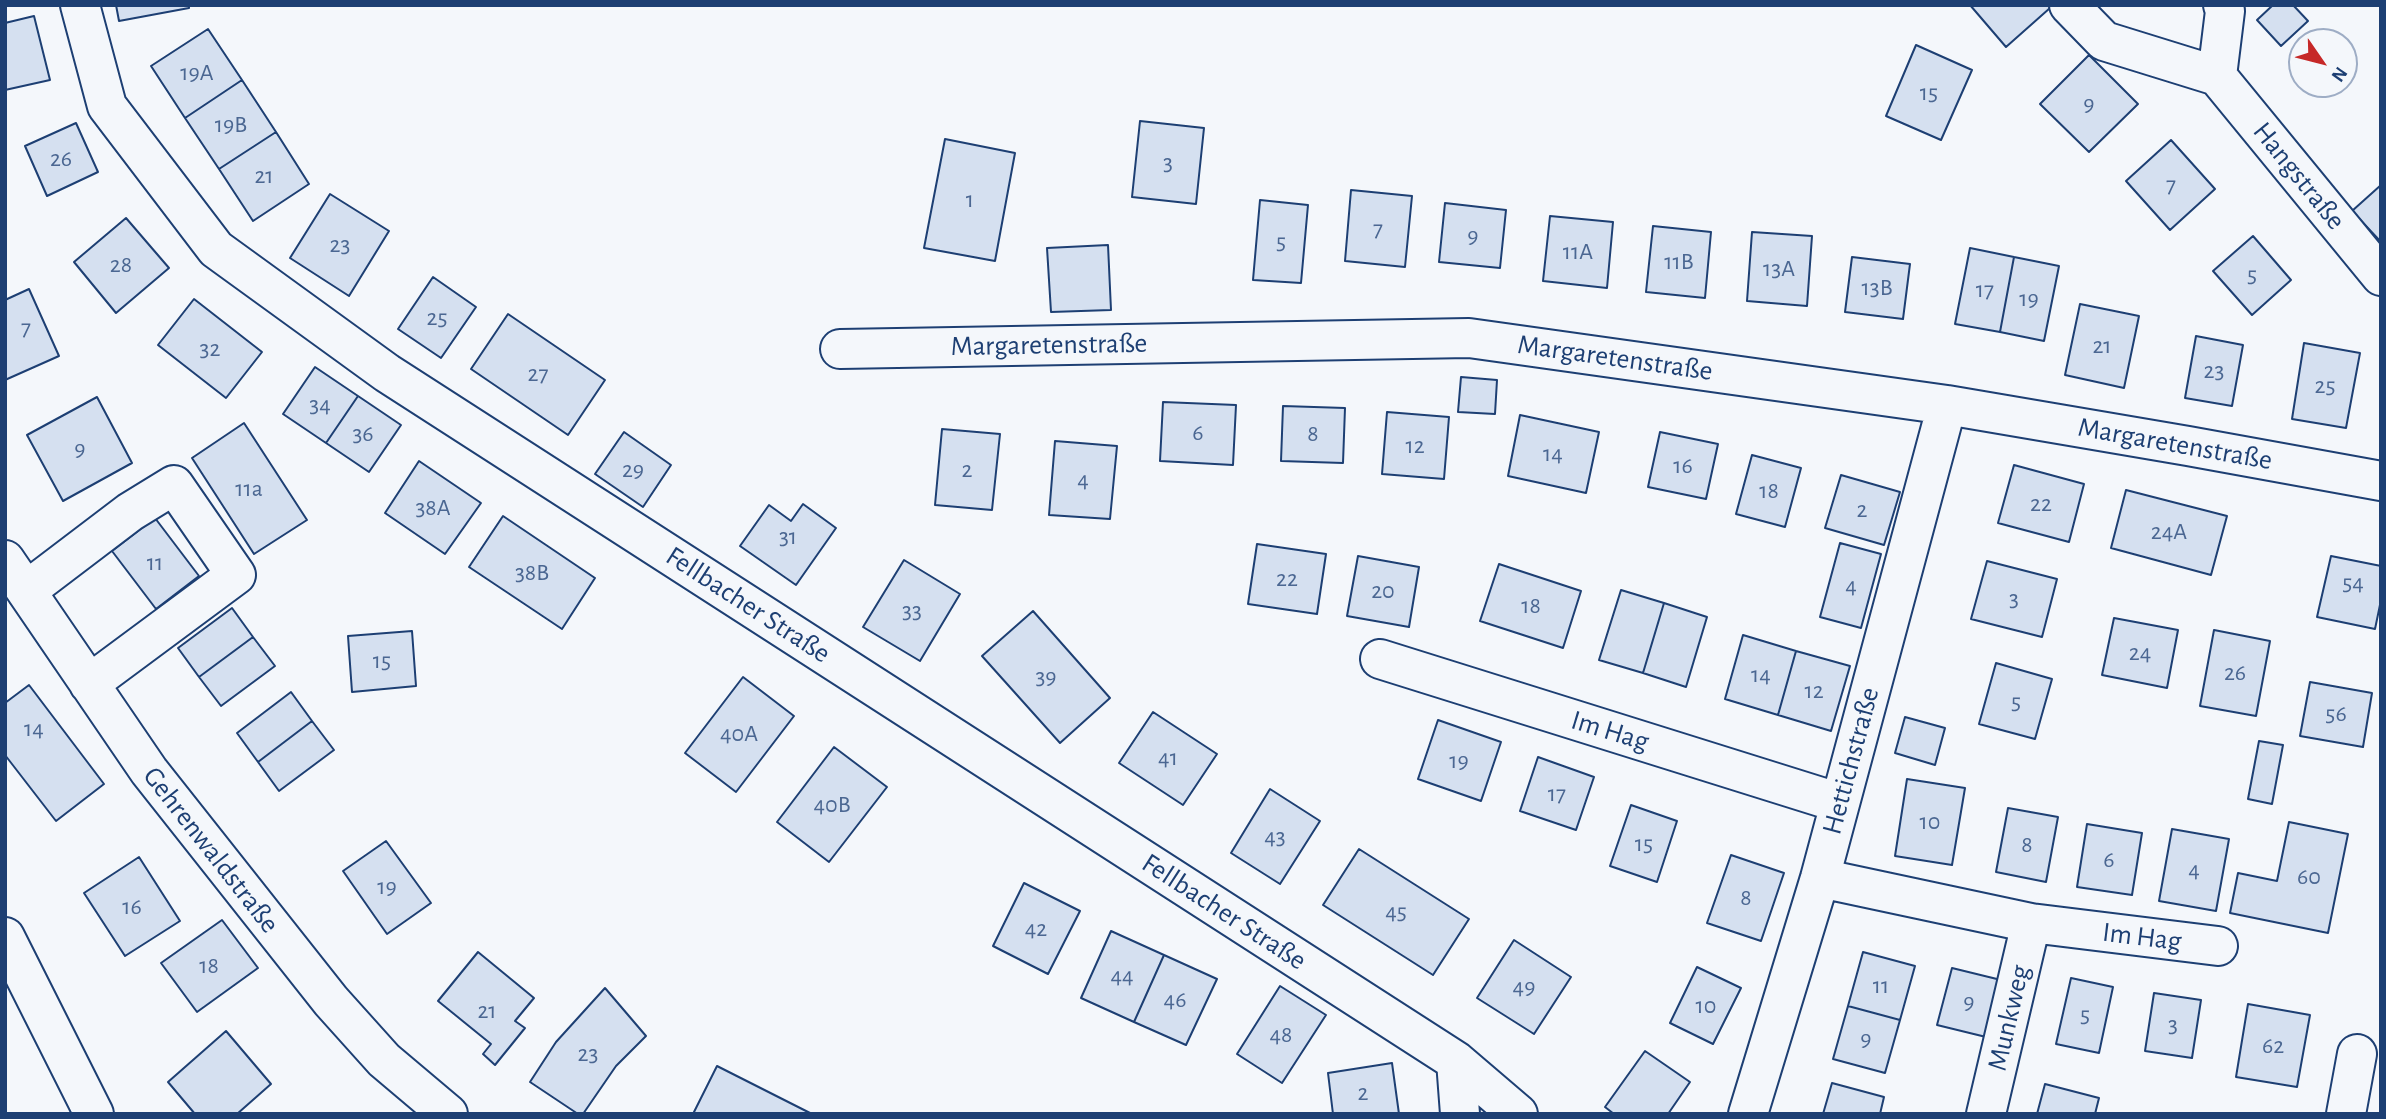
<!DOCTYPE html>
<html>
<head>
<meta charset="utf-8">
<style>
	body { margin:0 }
	#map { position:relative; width:2386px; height:1119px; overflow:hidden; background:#f4f7fb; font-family:"Alegreya Sans",sans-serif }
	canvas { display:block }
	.frame { position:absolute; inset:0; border:7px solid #1d3f73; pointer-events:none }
	.north { position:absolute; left:2288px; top:28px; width:70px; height:70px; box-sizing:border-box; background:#f4f7fb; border:2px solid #9eadc5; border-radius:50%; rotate:125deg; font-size:19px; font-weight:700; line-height:28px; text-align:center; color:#1d3f73 }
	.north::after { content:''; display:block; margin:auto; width:24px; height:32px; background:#c62828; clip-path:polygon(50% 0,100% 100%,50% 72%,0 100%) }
</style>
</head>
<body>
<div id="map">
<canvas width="2386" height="1119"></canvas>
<div class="frame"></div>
<div class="north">N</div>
</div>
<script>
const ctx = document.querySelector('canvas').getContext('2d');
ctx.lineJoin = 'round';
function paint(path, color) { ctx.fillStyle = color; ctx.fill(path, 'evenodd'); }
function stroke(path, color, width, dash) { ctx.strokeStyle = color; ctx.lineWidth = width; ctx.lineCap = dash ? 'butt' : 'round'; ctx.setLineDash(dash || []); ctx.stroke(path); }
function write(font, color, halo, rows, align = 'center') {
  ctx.font = font + ' "Alegreya Sans",sans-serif'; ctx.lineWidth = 5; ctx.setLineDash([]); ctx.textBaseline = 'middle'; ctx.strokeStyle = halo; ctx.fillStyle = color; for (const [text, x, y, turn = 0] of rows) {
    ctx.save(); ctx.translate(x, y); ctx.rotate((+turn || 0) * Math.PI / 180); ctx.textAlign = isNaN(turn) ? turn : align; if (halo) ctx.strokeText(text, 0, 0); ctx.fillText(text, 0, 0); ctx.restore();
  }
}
const building = new Path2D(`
	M116,5H189V8L119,21Z
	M1970,5H2048L2050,8L2006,47Z
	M2273,5H2293L2308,21L2281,46L2257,20Z
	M34,16L50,80L5,90V23Z
	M208,29L242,80L185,118L151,66Z
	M1916,45L1972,70L1941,140L1886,116Z
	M2089,55L2138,104L2089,152L2040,104Z
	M242,80L276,132L219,169L185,118Z
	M1140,121L1204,128L1196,204L1132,197Z
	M76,123L98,172L47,196L25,146Z
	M276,132L309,184L253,221L219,169Z
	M945,139L1015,153L995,261L924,248Z
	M2171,140L2215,189L2170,230L2126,181Z
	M2381,185V242L2352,211Z
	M1351,190L1412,196L1405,267L1345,261Z
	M330,194L389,231L349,296L290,258Z
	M1260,200L1308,205L1301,283L1253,280Z
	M1445,203L1506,210L1500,268L1439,262Z
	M1550,216L1613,222L1607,288L1543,281Z
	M126,218L169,268L116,313L74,262Z
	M1653,226L1711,232L1705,298L1646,292Z
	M1752,232L1812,236L1807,306L1747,301Z
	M2253,236L2291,280L2252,315L2213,271Z
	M1108,245L1111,310L1051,312L1047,248Z
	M1970,248L2014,257L2000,332L1955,324Z
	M1852,257L1910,264L1903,319L1845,312Z
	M2014,257L2059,266L2044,341L2000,332Z
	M433,277L476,307L441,358L398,329Z
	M29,289L59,356L5,380V300Z
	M194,299L262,352L226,398L158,345Z
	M2080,304L2139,316L2124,388L2065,375Z
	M508,314L605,380L568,435L471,369Z
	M2196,336L2243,345L2232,406L2185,398Z
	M2304,343L2360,353L2346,428L2292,419Z
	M315,367L358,396L326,443L283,414Z
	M1461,377L1497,380L1495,414L1458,412Z
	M358,396L401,425L369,472L326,443Z
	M97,397L132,463L63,501L27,435Z
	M1163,402L1236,405L1233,465L1160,461Z
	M1283,406L1345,408L1343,463L1281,461Z
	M1387,412L1449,417L1444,479L1382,474Z
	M1520,415L1599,432L1586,493L1508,476Z
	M244,423L307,520L254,554L192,458Z
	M942,429L1000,434L992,510L935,505Z
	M624,432L671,465L643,507L595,474Z
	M1660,432L1718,444L1706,499L1648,487Z
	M1055,441L1117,446L1110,519L1049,515Z
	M1752,455L1801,468L1785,527L1736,514Z
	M419,461L481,503L445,554L385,513Z
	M2014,465L2084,484L2069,542L1998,523Z
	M1841,475L1900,492L1884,545L1825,528Z
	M2126,490L2227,516L2211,575L2111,548Z
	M803,504L836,528L796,585L740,546L769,505L791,521Z
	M503,516L595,578L562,629L469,567Z
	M155,518L199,576L156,609L112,551Z
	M1840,543L1881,554L1861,628L1820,617Z
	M1257,544L1326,554L1317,614L1248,604Z
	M1358,556L1419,567L1409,627L1347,616Z
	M2331,556L2381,566V600L2375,629L2317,617Z
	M904,560L960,594L920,661L863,627Z
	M1987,561L2057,579L2042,637L1971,619Z
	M1499,564L1581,591L1563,648L1480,621Z
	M1621,590L1664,603L1643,673L1599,660Z
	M1664,603L1707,617L1686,687L1643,673Z
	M232,608L253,637L199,677L178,648Z
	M1033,611L1110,698L1060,743L982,656Z
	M2114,618L2178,630L2167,688L2102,675Z
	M2214,630L2270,641L2256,716L2200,706Z
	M412,631L416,686L352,692L348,636Z
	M1743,635L1796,651L1778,715L1725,699Z
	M253,637L275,666L221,706L199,677Z
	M1796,651L1850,666L1831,731L1778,715Z
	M1996,663L2052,679L2035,739L1979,724Z
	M743,677L794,716L736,792L685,753Z
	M2310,682L2372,693L2363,747L2300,736Z
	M29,685L104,784L56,821L5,755V703Z
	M291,692L312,721L258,762L237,733Z
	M1153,712L1217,754L1183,805L1119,763Z
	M1905,717L1945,728L1935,765L1895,753Z
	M1438,720L1501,742L1481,801L1418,779Z
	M312,721L334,750L279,791L258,762Z
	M2259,741L2283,745L2272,804L2248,799Z
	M834,747L887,787L829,862L777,822Z
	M1538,757L1594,777L1576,830L1520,811Z
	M1907,779L1965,788L1952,865L1895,856Z
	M1270,789L1320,821L1280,884L1231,853Z
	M1631,805L1677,821L1657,882L1610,866Z
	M2008,808L2058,817L2046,882L1996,872Z
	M2289,822L2348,834L2328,933L2230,913L2238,873L2277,881Z
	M2087,824L2142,833L2132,895L2077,887Z
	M2172,829L2229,839L2216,911L2159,901Z
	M386,841L431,903L387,934L343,871Z
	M1359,849L1469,919L1433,975L1323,905Z
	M1731,855L1784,873L1761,941L1707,923Z
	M139,857L180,921L125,956L84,893Z
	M1024,883L1080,911L1048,974L993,946Z
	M222,920L258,968L197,1012L161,963Z
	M1111,931L1164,955L1134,1022L1081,998Z
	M1514,940L1571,977L1534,1034L1477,998Z
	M478,952L534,998L515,1021L525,1028L495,1065L483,1054L491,1044L438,1001Z
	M1863,952L1915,966L1900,1020L1848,1006Z
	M1164,955L1217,979L1186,1045L1134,1022Z
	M1697,967L1741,988L1713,1044L1670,1023Z
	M1952,968L2001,980L1986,1037L1937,1025Z
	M2071,978L2113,987L2099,1053L2056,1044Z
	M1280,986L1326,1015L1282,1083L1237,1054Z
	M605,988L646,1036L616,1066L583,1114H578L530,1082L556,1042Z
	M2154,993L2201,1000L2192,1058L2145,1051Z
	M2248,1004L2310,1015L2297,1087L2236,1077Z
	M1848,1006L1900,1020L1885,1073L1833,1059Z
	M226,1031L271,1084L237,1114H195L168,1082Z
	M1645,1051L1690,1082L1668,1114H1614L1605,1107Z
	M1392,1063L1399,1114H1333L1328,1073Z
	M717,1066L812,1114H693Z
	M1832,1083L1884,1097L1880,1114H1823Z
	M2045,1084L2099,1098L2095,1114H2037Z`);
const minor = new Path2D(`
	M80,5L107,106L216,249L387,373L1456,1061L1518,1114
	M2069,5L2104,41L2217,76
	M2223,5L2225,11L2217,76L2381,276
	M840,349L1469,338L1947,405L2188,446L2381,481
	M5,560L149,771L331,1001L384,1060L448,1114
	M26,591L130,512L174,485L236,575L89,684
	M1380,659L1840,803
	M1820,878L2031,923L2218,946
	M5,937L94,1114
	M1456,1061L1460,1114
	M1748,1114L1820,878L1947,405
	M1986,1114L2031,923
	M2346,1114L2357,1054`);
const numberNames = [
	["19A",197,73],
	["15",1929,93],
	["9",2089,104],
	["19B",231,125],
	["26",61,159],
	["3",1168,163],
	["21",264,176],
	["7",2171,185],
	["1",970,200],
	["7",1378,229],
	["9",1473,236],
	["5",1281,242],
	["23",340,245],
	["11A",1578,252],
	["11B",1679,262],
	["28",121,265],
	["13A",1779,269],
	["5",2252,275],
	["13B",1877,288],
	["17",1985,290],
	["19",2029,299],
	["25",437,318],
	["7",26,328],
	["21",2102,346],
	["32",210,349],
	["23",2214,371],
	["27",538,374],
	["25",2325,386],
	["34",320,405],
	["6",1198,433],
	["36",363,434],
	["8",1313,434],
	["12",1415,446],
	["9",80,449],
	["14",1553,454],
	["16",1683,466],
	["29",633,470],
	["2",967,470],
	["4",1083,480],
	["11a",249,489],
	["18",1769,491],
	["22",2041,504],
	["38A",433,508],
	["2",1862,510],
	["24A",2169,532],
	["31",788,537],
	["11",155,563],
	["38B",532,573],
	["22",1287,579],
	["54",2353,583],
	["4",1851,586],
	["20",1383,591],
	["3",2014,599],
	["18",1531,606],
	["33",912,611],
	["24",2140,653],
	["15",382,661],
	["26",2235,673],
	["14",1761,675],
	["39",1046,677],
	["12",1814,691],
	["5",2016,702],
	["56",2336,714],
	["14",34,729],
	["40A",739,734],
	["41",1168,758],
	["19",1459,761],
	["17",1557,794],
	["40B",832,805],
	["10",1930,822],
	["43",1275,837],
	["15",1644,844],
	["8",2027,845],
	["6",2109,860],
	["4",2194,870],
	["60",2309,877],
	["19",387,887],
	["8",1746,898],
	["16",132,907],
	["45",1396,912],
	["42",1036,929],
	["18",209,966],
	["44",1122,976],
	["11",1881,986],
	["49",1524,987],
	["46",1175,1000],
	["9",1969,1002],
	["10",1706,1006],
	["21",487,1011],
	["5",2085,1015],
	["3",2173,1025],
	["48",1281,1035],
	["9",1866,1039],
	["62",2273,1046],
	["23",588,1054],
	["2",1363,1093]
];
const streetNames = [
	["Hangstraße",2299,176,51],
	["Margaretenstraße",1049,345,-1],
	["Margaretenstraße",1615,358,8],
	["Margaretenstraße",2175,444,10],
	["Fellbacher Straße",748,605,33],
	["Im Hag",1610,731,17],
	["Hettichstraße",1851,761,-75],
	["Gehrenwaldstraße",211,850,52],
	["Fellbacher Straße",1224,912,33],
	["Im Hag",2142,937,7],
	["Munkweg",2009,1018,-77]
];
paint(building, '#d5e0f0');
stroke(building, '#1d3f73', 2);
stroke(minor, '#1d3f73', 42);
stroke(minor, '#f4f7fb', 38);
write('24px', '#4b6792', null, numberNames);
write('28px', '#1d3f73', '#f4f7fb', streetNames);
</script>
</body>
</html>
